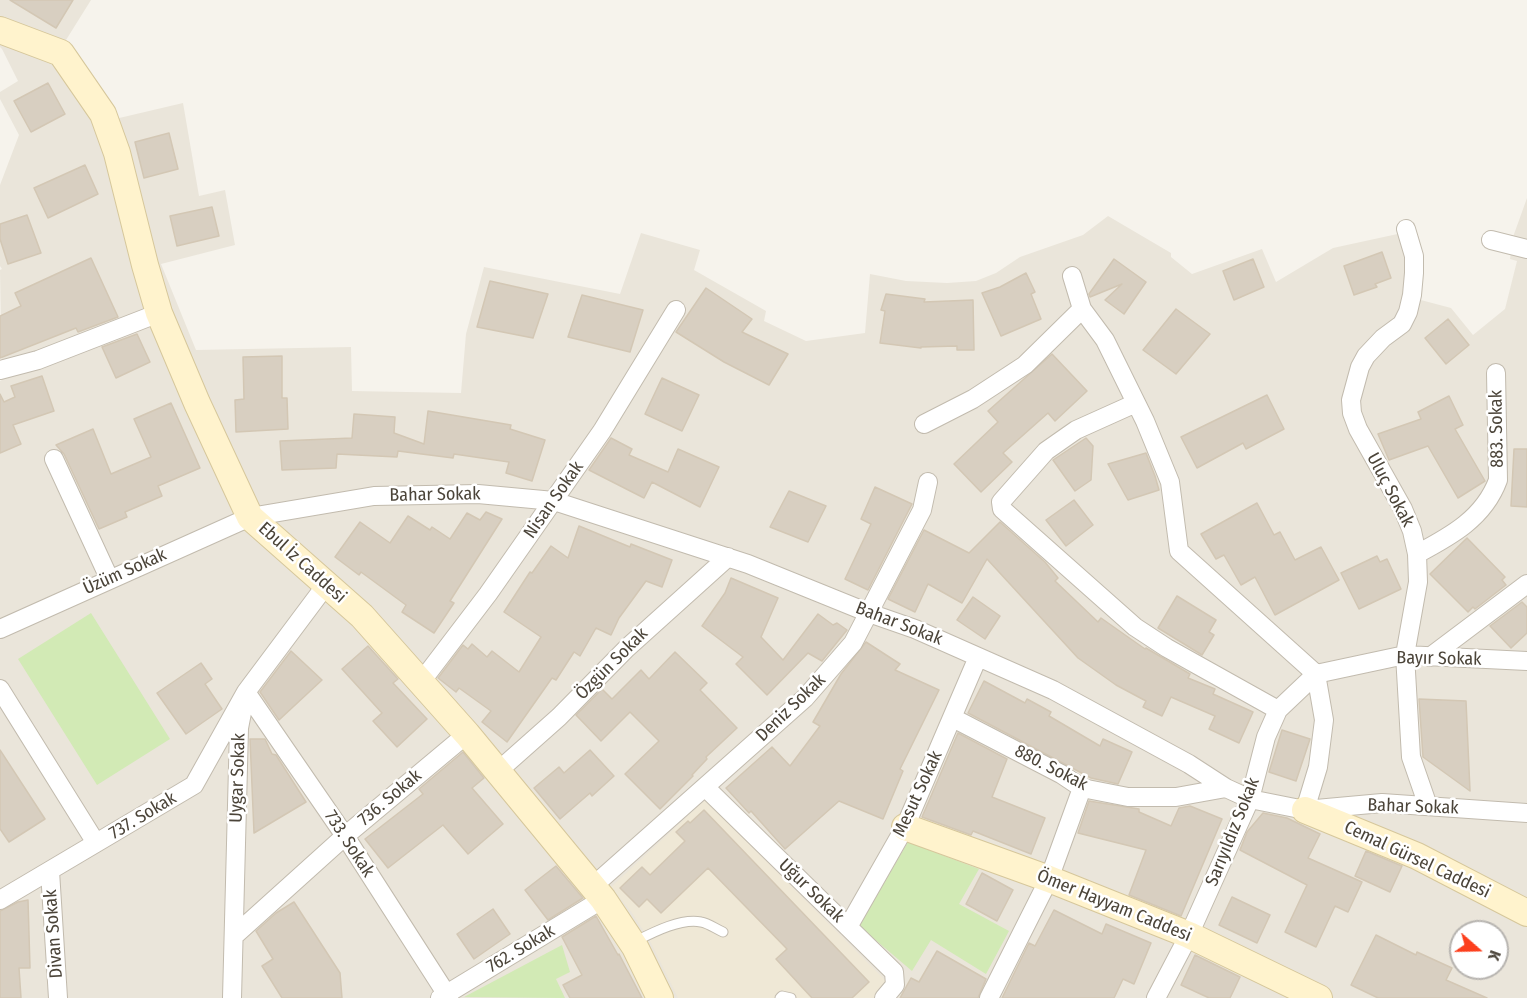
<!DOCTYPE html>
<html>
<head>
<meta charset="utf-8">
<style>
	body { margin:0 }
	#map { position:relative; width:1527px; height:998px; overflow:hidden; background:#f6f3ec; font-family:"Fira Sans Condensed",sans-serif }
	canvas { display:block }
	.north { position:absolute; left:1449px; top:920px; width:60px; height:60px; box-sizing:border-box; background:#fff; border:2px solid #b7b4b0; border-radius:50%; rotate:110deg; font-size:16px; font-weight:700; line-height:24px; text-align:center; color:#4b4439 }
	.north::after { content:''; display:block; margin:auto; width:21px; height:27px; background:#fc3f1d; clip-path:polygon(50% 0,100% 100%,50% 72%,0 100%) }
</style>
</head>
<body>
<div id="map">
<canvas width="1527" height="998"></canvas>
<div class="north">K</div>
</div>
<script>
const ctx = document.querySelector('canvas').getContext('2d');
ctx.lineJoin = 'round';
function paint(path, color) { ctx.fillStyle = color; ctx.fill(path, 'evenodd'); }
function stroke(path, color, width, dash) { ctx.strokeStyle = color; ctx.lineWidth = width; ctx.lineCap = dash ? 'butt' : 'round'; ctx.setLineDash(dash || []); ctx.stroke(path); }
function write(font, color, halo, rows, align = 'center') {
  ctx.font = font + ' "Fira Sans Condensed",sans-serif'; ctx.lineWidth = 5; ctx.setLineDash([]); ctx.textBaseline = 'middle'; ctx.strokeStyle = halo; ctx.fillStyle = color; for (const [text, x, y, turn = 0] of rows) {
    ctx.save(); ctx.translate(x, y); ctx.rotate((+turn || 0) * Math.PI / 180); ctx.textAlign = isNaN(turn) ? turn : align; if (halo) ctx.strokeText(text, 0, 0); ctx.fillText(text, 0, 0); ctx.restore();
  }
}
const residential = new Path2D(`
	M0,0H91L61,48L115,119L183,103L199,196L225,190L235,245L161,264L196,350L351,347L352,391L461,393L466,334L484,267L620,294L641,233L700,250L694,270L766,311L764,321L806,341L865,333L870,274L906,281L947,283L976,281L996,273L1020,257L1083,235L1108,216L1171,253V257L1192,274L1262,249L1276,282L1333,248L1416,230L1420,241V257L1417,299L1451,308L1473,335L1505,309L1517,261L1510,259L1513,237L1527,198V998H0V381L2,380L0,270L2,269L0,266V185L19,135L0,99V92L18,81L2,49L0,47ZM1461,932H1497V968H1461Z`);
const education = new Path2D(`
	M705,800L888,983L874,998H678L650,941L632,913L611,887Z`);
const green = new Path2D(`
	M91,613L170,739L97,785L18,659Z
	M908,842L979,869L959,904L1009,931L986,974L931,940L912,971L859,926Z
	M562,945L570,972L556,979L565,998L464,997Z`);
const building = new Path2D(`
	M10,0H73L56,28Z
	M48,83L65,114L31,132L14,101Z
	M169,133L178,169L144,178L135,142Z
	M85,165L98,194L48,218L34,188Z
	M212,207L219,236L177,246L170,216Z
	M27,215L41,253L8,264L0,239V224Z
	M1382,252L1391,278L1375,284L1377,287L1354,295L1344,266Z
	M91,258L118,317L78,332L76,328L0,358V316L21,306L15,293Z
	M1114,259L1146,282L1124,314L1105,300L1122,284L1090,297L1089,294Z
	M1253,259L1264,287L1234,300L1223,271Z
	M1026,273L1035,292L1031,294L1041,319L1001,336L982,293L1000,287Z
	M490,281L548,294L533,338L477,327Z
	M706,288L752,319L742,332L788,354L769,385L724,362L676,332Z
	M886,294L925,299L924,302L973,300L974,350H957V346L921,347V348L880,343L885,311L881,310Z
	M582,295L643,310L630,352L568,337Z
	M1176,309L1210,334L1176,374L1143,350Z
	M1448,319L1469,345L1446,364L1425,338Z
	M137,334L150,362L116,378L102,347Z
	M1052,354L1087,391L1055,421L1048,413L1003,453L1012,462L981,492L954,464L998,422L988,411Z
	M282,356V398H287L288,429L236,432L235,400L244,399L243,357Z
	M42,376L54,411L13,425L21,444L0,453V394L4,402L15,397L11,386Z
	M662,378L699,395L682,431L645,414Z
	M1267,395L1284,429L1246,449L1243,443L1197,468L1181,437Z
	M1449,396L1463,425L1455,429L1485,481L1458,498L1428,446L1389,460L1378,434L1421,419L1418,412Z
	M171,403L200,468L158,486L162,496L125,512L127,517L99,529L64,454L56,445L93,429L111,474L151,457L134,419Z
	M428,411L511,425L510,429L545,440L532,481L506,473L509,462L454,454L453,458L398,451L397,457L337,454L336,468L282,470L280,441L352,438L354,414L395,417L394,433L424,444Z
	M611,438L632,449L629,455L668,472L678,449L719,467L700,507L652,482L644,498L589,470Z
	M1086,438L1093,446L1091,480L1075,491L1053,460Z
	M1514,449H1527V507L1511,506Z
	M1146,453L1155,476L1159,490L1128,500L1108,464Z
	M875,487L912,504L868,590L845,579L871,524L861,519Z
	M789,491L826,506L808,542L770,527Z
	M1074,500L1093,525L1066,546L1046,520Z
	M1257,503L1274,535L1280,532L1295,560L1321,547L1339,580L1275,615L1255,577L1241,585L1224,555L1216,559L1201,534Z
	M486,512L502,519L450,601L454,603L434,633L402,612L406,605L361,572L359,575L335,557L360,522L390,543L408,516L430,530L432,527L450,539L467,513L480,520Z
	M1000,522L1045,562L1058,578L1055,581L1098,622L1101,618L1145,649L1146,648L1190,674L1188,678L1215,689L1213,694L1253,712L1239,743L1209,729L1215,716L1171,697L1162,716L1143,707L1146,701L1116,685L1078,658L987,559L962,603L928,584L915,612L888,599L924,530L969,553Z
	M579,526L630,547L631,544L672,560L662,587L646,581L619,618L611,635L596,628L580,656L574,652L556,680L552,678L507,742L482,722L491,711L459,688L456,692L438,678L463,645L468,649L472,644L487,657L492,651L519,672L541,637L504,612L530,572L532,573L551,546L568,558Z
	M1467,538L1505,577L1502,580L1506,585L1475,609L1473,607L1468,612L1430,574Z
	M1377,556L1380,562L1387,559L1401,589L1359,609L1341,573Z
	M731,578L778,598L761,637L783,660L818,614L833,625L837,623L847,630L822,661L808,653L767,695L736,664L743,657L702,626L725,593Z
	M1177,596L1216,620L1209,632L1214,635L1202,655L1158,628Z
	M973,597L1000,616L985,639L957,620Z
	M1522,602L1527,607V633L1511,648L1490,626Z
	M866,642L900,664L895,670L939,690L900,769L903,771L883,819L839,801L785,849L751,811L749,813L726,788L772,747L790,766L820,726L813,722L841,674Z
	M368,646L398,679L393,683L427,719L397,747L373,721L382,713L342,669Z
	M291,651L322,680L279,720L260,692Z
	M675,652L707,683L700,690L737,728L706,757L707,759L692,775L693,776L660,809L625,774L659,741L630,712L601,741L576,715L602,689L612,699L641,670L649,679Z
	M201,663L212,679L205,684L222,709L186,734L157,693Z
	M984,681L1025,703L1027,699L1051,712L1049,716L1100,746L1103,739L1132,752L1118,784L1091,778L968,713Z
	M1419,699L1466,701L1470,791L1423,757Z
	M1282,730L1310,739L1296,781L1269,772Z
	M958,733L1007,759L992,797L1045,818L1031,854L973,831L971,835L922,817Z
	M250,739H265L272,754L276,755L306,802L254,833Z
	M0,750L45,819L9,842L0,829Z
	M590,750L614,776L592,796L590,793L560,819L534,788L559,767L564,773Z
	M463,752L484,778L472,788L503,824L468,854L443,825L388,868L365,839L423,794L419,789Z
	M1089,801L1139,809V812L1171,826L1179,808L1190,806L1222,819L1181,916L1129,895L1146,850L1078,833Z
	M704,810L869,982L852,998H812L776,959L787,949L708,868L661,913L647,899L639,907L620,888L642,867L650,875L685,841L676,832L688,821L690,823Z
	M1263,813L1287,818L1320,834L1308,858L1362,882L1348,912L1335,906L1316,947L1285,932L1307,885L1240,850L1247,832Z
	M1366,851L1402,866L1390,892L1355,876Z
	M556,866L583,898L548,920L525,890Z
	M982,873L1013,890L997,921L966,904Z
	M1232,897L1270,915L1257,943L1219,925Z
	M28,900L30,968H19L21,998H0V911L18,902Z
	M294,902L340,973L342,998H282L262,966L273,959L256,931L276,913Z
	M493,909L510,934L474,959L457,934Z
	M1054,910L1102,934L1106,924L1151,943L1134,984L1123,979L1114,998H1002L1029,943L1035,946Z
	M596,916L618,955L619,954L642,998H570L563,985L582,975L562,937Z
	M1376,935L1416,955L1417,952L1452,968L1446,980L1487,998H1378L1351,985Z
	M937,951L986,979L978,998H900L911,978L919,982Z
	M1195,955L1240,977L1230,998H1209L1181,985Z`);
const lane = new Path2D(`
	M634,942C652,933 680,918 701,922C708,923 716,929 723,932
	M780,998L782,996L791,998`);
const street = new Path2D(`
	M1406,229L1414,256V273L1412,295L1408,312L1402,324L1383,338L1366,356L1360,367L1351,400L1352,413L1358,429L1403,509L1412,531L1417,554L1418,582L1405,655L1411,757L1428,806
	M1491,240L1527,249
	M1072,276L1082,309L1105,340L1145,421L1170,482L1179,551L1316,674L1324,720L1318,767L1305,810
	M0,370L38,360L159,313
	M1136,403L1076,430L1046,451L1001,502L1002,509L1135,627L1167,648L1278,710
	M924,424L973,399L1025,365L1082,309
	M54,459L109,578
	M1417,554C1451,536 1484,518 1498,480L1496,373
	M0,629L250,517L374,496L478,494L554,501L748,564L869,613L915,629L1053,690L1189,764L1226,788L1250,799L1305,810L1382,803L1527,813
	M1430,657L1527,584
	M1316,674L1405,655L1527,661
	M421,682L488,594L602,431L676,310
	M0,689L96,843
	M953,718L1061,774L1082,788L1128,797H1176L1226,788
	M497,772L559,717L627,648L728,557
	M706,788L894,972L895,985L884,998
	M50,871L58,998
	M592,887L805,698L853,643L922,510L928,482
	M0,900L194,785L246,692L345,836L449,998
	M848,927L905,827L978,657
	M234,936L345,836L467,734
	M232,998L239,728L246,692L326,585
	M440,998L603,899
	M989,998L1049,879L1082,788
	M1156,998L1189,935L1250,799L1266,737L1278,710L1316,674`);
const secondary = new Path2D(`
	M0,30L61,53L103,114L117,153L145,265L159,313L197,403L250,517L362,616L467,734L603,899L635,947L660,998
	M1305,810L1417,856L1527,913
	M905,827L1049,879L1189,935L1319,998`);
const streetNames = [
	["883. Sokak",1497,429,-91],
	["Uluç Sokak",1390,490,62],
	["Bahar Sokak",435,495,-1],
	["Nisan Sokak",554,500,-55],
	["Ebul İz Caddesi",302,563,42],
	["Üzüm Sokak",125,572,-24],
	["Bahar Sokak",899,624,21],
	["Bayır Sokak",1439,659,1],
	["Özgün Sokak",612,664,-45],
	["Deniz Sokak",791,708,-44],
	["880. Sokak",1051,768,27],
	["Uygar Sokak",238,778,-88],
	["Mesut Sokak",918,794,-65],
	["736. Sokak",390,798,-40],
	["Bahar Sokak",1413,807,2],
	["737. Sokak",143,816,-31],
	["Sarıyıldız Sokak",1233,832,-68],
	["733. Sokak",349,844,57],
	["Cemal Gürsel Caddesi",1417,860,25],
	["Uğur Sokak",811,891,44],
	["Ömer Hayyam Caddesi",1114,906,22],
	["Divan Sokak",54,934,-94],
	["762. Sokak",521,949,-31]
];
paint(residential, '#eae5da');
paint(education, '#efe8d6');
paint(green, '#d2eab5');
paint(building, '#d8cfc1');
stroke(building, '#d3c7b4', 1.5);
stroke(lane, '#c2bbae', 11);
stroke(street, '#c2bbae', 20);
stroke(secondary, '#d6c79b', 28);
stroke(lane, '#fff', 9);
stroke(street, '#fff', 18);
stroke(secondary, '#fff3cd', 26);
write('18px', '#4b4439', '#fff', streetNames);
</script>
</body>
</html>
